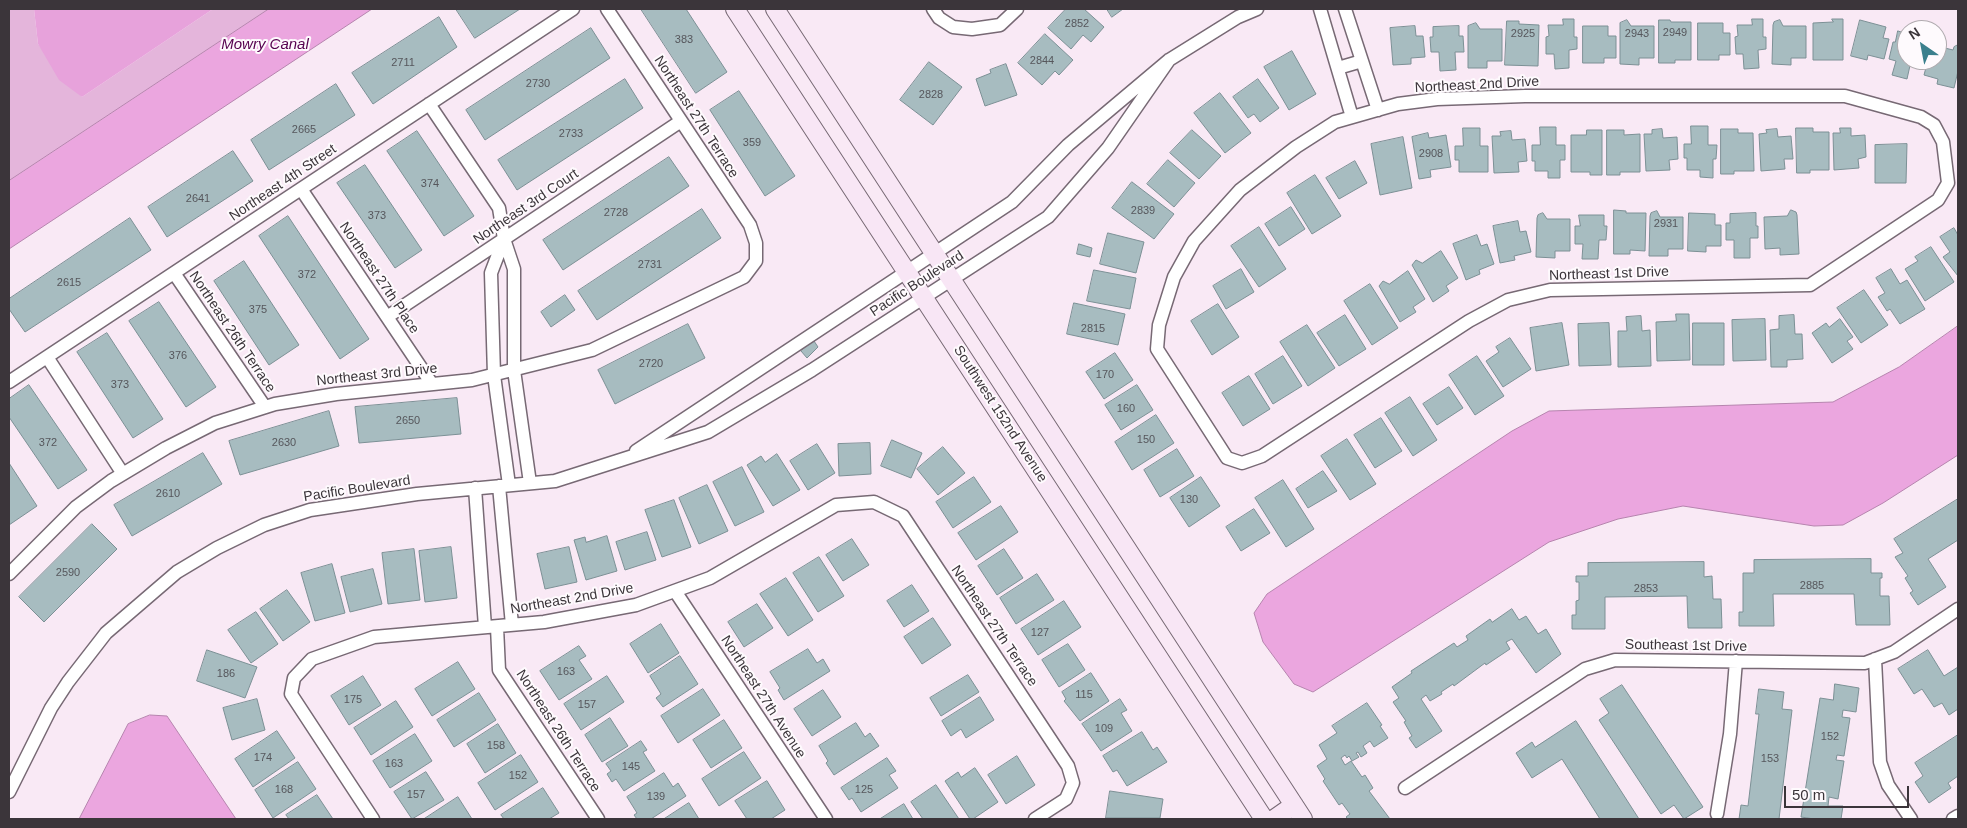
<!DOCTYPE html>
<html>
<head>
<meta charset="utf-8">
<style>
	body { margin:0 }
	#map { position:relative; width:1967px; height:828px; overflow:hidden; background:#f9e9f5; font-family:Arial,sans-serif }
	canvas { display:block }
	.frame { position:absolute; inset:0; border:10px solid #3b353a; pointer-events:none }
	.north { position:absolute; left:1897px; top:20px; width:50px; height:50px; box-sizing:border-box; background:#fefafd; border:1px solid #b0abaf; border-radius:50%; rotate:327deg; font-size:14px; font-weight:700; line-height:20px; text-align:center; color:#3b353a }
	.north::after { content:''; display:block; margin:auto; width:18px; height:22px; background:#3b808d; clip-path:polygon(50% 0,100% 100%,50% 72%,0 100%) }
	.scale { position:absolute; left:1784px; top:786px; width:125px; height:22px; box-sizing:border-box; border:2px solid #3b353a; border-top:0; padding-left:6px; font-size:15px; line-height:18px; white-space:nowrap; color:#3b353a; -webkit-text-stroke:4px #fefafd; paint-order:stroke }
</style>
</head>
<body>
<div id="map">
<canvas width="1967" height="828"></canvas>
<div class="frame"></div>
<div class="north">N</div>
<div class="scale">50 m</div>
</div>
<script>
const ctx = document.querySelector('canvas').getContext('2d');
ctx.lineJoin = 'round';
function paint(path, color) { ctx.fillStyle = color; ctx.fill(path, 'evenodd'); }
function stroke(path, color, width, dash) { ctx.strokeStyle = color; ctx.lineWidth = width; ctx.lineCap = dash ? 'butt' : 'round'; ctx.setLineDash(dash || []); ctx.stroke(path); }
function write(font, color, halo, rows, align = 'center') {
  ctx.font = font + ' Arial,sans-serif'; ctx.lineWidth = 4; ctx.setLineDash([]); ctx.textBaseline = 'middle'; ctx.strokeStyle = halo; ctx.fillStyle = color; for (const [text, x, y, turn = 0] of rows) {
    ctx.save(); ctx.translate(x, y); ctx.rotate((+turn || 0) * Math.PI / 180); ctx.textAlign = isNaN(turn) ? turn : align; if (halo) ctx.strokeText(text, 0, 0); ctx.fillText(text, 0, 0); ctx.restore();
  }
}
const green = new Path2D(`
	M9,9H34L38,44L82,97L213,9H269L9,181Z`);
const forest = new Path2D(`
	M34,9H213L82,97L59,80L38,44Z`);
const water = new Path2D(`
	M269,9H372L9,249V181Z
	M1958,326V455L1883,503L1843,525L1814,526L1683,506L1618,519L1549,542L1313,692L1294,684L1263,642L1254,613L1267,594L1512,431L1549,411L1833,402L1899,367Z
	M150,715L167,716L236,819H79L128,724Z`);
const building = new Path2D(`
	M456,9H520L475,38Z
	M641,9H686L727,72L696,93Z
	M1066,9H1084L1104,27L1091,42L1083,35L1071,49L1048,28Z
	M1107,9H1123L1112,17Z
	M439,17L457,47L373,104L352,73Z
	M1563,19H1574V37H1577V49L1569,50V68L1555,69L1554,54H1546V37L1549,36L1548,25H1563Z
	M1752,19H1763V37H1766V49L1758,50L1759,68L1744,69L1743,54H1736L1735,37L1738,36L1737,25H1752Z
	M1832,19H1843V60H1813V23L1833,22Z
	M1627,20L1631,26H1654V58H1639V65L1620,64V23Z
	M1659,20H1670L1671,22H1691V60H1675V63H1659Z
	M1780,20L1783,26H1806V58H1791V65L1772,64L1773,25L1774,22Z
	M1860,20L1886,27L1883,38L1889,39L1884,59L1868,55L1867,60L1851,56Z
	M1507,21H1519V24L1539,25L1538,66L1505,65Z
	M1476,23L1480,29H1502V61H1487V68H1468V26Z
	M1698,23H1723V33H1730V55H1719V60H1698Z
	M1415,26L1416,36H1423L1425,57L1411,58V64L1393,65L1390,28Z
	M1459,26V36H1463L1464,52H1455L1456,70L1440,71L1439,52H1431L1430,37H1433V27Z
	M1583,26H1608V36H1616V58H1604V63H1583Z
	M591,28L610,58L485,140L466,110Z
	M1898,31L1907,34V60H1920L1919,62L1911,61L1907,79L1892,75L1896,61L1889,59L1893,42H1895Z
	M1045,34L1073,60L1059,75L1055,71L1042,85L1018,63Z
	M1958,45V71L1954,88L1937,84L1938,79L1924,75L1928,60H1937V46L1953,50L1954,47Z
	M1292,51L1316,94L1289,110L1264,67Z
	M929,62L962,87L933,125L900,100Z
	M1006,64L1017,95L985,106L976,79L991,73L990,70Z
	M625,79L643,108L517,190L498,160Z
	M1258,79L1279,108L1260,122L1254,114L1248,118L1233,97Z
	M336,84L355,115L269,170L251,140Z
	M739,91L795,176L765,196L710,110Z
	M1220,93L1251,133L1225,153L1194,113Z
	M1691,126H1708V145H1717L1716,159H1713V178L1700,177V170H1687V158H1684V144H1691Z
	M1540,127H1556V145H1565V160H1560V178H1548V171H1535V161H1532V145H1540Z
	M1463,128H1480V146H1488V172H1459V160H1455V146H1463Z
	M1796,128H1813V132H1829V170H1810V173H1797Z
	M1840,128H1851V136L1865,135L1866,157L1858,159L1859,168L1834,170L1833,133H1840Z
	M1662,129L1663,138L1677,137L1678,159L1669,160L1670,170L1646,171L1644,134H1652V130Z
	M1721,129H1738V133H1753L1754,171H1734V174H1721Z
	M1777,129L1778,137L1791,136L1793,159H1784L1785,169L1761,171L1759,134L1767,133L1766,130Z
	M1192,130L1221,156L1199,179L1170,153Z
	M1587,130H1602V175H1590V172H1571V135H1586Z
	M1607,130H1624V135L1640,134V172H1620V175H1607Z
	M417,131L474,216L444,236L387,151Z
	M1511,131L1512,140L1525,139L1527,161L1518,162L1519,172L1494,173L1492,136H1501L1500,132Z
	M1428,133L1429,138L1446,135L1451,167L1430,170L1431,177L1419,179L1412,137Z
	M1403,137L1412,188L1380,195L1371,144Z
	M1907,144L1906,183H1875V145Z
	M233,151L253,181L167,237L148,207Z
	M669,157L689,186L563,270L543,240Z
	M1168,160L1195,183L1174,207L1147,184Z
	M1355,161L1367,183L1339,199L1326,178Z
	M365,165L422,250L395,268L337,183Z
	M1315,175L1341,216L1312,234L1287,193Z
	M1132,182L1174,214L1154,239L1112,208Z
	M1291,207L1305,229L1279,246L1265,224Z
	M702,209L721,238L597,320L578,291Z
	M1614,210L1626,211V213H1646L1645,251L1630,250V254H1614Z
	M1791,210L1796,212L1797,215L1799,254L1780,255V248L1765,249L1764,217L1787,216Z
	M1657,211L1660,217H1683V249H1668V256H1649L1650,216L1651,213Z
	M1543,213L1547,219H1570V251H1555V258L1536,257L1537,218L1538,215Z
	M1689,213L1715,214V225H1721V246H1706V252L1688,251Z
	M1756,213V226H1758V238H1750V258H1734V240H1726V223H1730V214Z
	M1579,215H1604V226H1607L1606,240H1599L1598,259H1582L1583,244H1575V226H1580Z
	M288,216L369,339L340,359L259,236Z
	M130,218L151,250L25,332L9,309V299Z
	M1518,221L1520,232L1526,231L1531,252L1514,256L1515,260L1500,263L1493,226Z
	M1259,227L1286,269L1259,287L1231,246Z
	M1954,228L1958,235V276L1943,257L1950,252L1940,237Z
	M1108,233L1144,242L1136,273L1100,264Z
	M1477,235L1481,246L1487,244L1494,264L1479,270L1480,274L1466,280L1453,244Z
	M1079,244L1092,248L1090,257L1077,254Z
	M1931,247L1954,282L1925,301L1905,269L1918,261L1915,257Z
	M1441,251L1458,278L1446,286L1449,291L1433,302L1412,265L1416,260L1422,263Z
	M244,261L299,345L269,365L214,281Z
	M1241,269L1254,292L1226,309L1213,286Z
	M1891,269L1900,284L1907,280L1925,309L1900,324L1890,309L1887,311L1878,297L1885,293L1876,278Z
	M1094,270L1136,278L1130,309L1087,301Z
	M1408,271L1425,299L1413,307L1416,312L1400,322L1379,286L1383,281L1389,284Z
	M1370,284L1398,328L1372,345L1344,301Z
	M1864,290L1888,325L1861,343L1837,308Z
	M565,295L575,310L551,327L541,312Z
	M159,302L216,387L186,407L129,321Z
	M1074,303L1125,314L1118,345L1067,334Z
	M1218,304L1239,337L1212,355L1191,321Z
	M1676,314H1689L1690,360L1657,361L1656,322L1676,321Z
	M1345,315L1366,349L1339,366L1317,333Z
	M1794,315L1795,334H1802L1803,359L1787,360V367H1771L1770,330L1779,329V316Z
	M1641,316L1642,331L1650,330L1651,366L1618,367V331H1627L1626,317Z
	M1765,319L1766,360L1733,361L1732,320Z
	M1840,319L1853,337L1847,341L1853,349L1832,363L1812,333L1826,323L1829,327Z
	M1562,323L1569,365L1536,371L1530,328Z
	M1609,323L1611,365L1579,366L1578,324Z
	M1693,323H1724V365H1693Z
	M688,324L705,358L615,404L598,370Z
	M1307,325L1335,368L1308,386L1280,342Z
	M107,333L163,419L133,438L77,352Z
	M1510,338L1531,369L1503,387L1486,361L1499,352L1496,347Z
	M814,341L818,347L807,358L801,351Z
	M1115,353L1133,380L1104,399L1086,372Z
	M1283,356L1302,386L1273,404L1255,374Z
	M1477,356L1504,396L1475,415L1449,375Z
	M1249,376L1270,409L1243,426L1222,393Z
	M29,385L87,470L58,489L9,417V399Z
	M1137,385L1153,410L1121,430L1105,405Z
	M1449,387L1463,408L1437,425L1423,404Z
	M1410,397L1437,440L1413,456L1385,413Z
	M457,398L461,434L359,443L355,407Z
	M329,411L339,446L240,475L229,441Z
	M1156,415L1174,443L1132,470L1115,442Z
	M1381,418L1402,451L1375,468L1354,435Z
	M1347,439L1376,484L1350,500L1321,456Z
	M892,440L922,453L911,478L881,466Z
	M870,443L871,474L839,476L838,444Z
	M817,444L835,473L808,490L790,461Z
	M943,447L965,473L938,495L917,469Z
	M1177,449L1194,476L1160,497L1144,470Z
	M203,453L222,484L132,536L114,505Z
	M777,454L800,490L773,506L747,465L761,456L765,462Z
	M9,463L37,506L9,525Z
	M742,467L764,512L735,526L713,482Z
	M1323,471L1337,491L1308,508L1296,489Z
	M974,477L991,502L953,528L936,502Z
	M1201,477L1220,506L1189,527L1170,498Z
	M1283,480L1314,529L1286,547L1255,498Z
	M707,485L728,531L699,544L679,498Z
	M1958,499V540L1928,559L1946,587L1918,605L1910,593L1913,591L1905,578L1908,576L1895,557L1903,553L1894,539Z
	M674,500L691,547L662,557L645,510Z
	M1001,506L1018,532L976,560L958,533Z
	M1254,509L1270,533L1241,551L1226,527Z
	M92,524L117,549L44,622L19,597Z
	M647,532L656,560L625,570L616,542Z
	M607,536L617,571L586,580L574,540L585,537L586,542Z
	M852,539L869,565L843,581L826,555Z
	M451,547L457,598L425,602L419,551Z
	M569,547L577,582L545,589L537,554Z
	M414,549L420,600L388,604L382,553Z
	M1004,549L1023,578L997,595L978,566Z
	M819,557L844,596L818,612L793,573Z
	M1871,559V573H1882V578H1880V596H1889L1890,625H1856L1854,594H1773L1774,626H1739V612H1743V573H1754V560Z
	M1704,562V577L1712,576L1713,599H1721L1722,628H1688L1687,596L1605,597V629H1572V615H1576V601L1579,600V582H1576V576H1588V563Z
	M332,564L345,613L315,621L301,573Z
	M373,569L382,604L350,612L341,577Z
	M1037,574L1054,600L1016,624L1000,598Z
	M786,578L813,620L788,636L760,594Z
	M912,585L929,611L904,627L887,601Z
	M287,590L310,622L283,641L260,609Z
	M1064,601L1081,627L1038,655L1021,629Z
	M757,604L773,628L744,647L728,622Z
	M1512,609L1519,620L1526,616L1538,634L1546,629L1561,654L1536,673L1512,639L1506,642L1510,649L1486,665L1485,663L1454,686L1453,684L1441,692L1442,694L1430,701L1426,695L1421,699L1442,731L1416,748L1409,738L1412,736L1404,722L1406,721L1393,702L1399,698L1392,687L1412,673L1411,671L1454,643L1457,647L1468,640L1466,636L1490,619L1492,622Z
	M256,612L278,644L251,663L228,630Z
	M933,618L951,645L922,664L904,637Z
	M661,624L679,653L648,673L630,644Z
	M1068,644L1085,670L1059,687L1042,660Z
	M579,646L586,656L579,660L592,679L559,700L540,671Z
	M808,649L817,663L823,659L830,671L784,700L778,690L780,688L770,672Z
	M207,650L257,667L245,698L197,681Z
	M1928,650L1944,676L1958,667V709L1949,715L1942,703L1934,707L1922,689L1914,694L1898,669Z
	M680,656L698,684L663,707L656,698L661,694L650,676Z
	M458,662L475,689L432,716L415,689Z
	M1091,673L1109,701L1080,721L1064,701L1066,699L1062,692Z
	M968,675L979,692L941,716L930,698Z
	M363,676L381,705L349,725L331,696Z
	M607,676L624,702L581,730L564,704Z
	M1835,684L1859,688L1856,712L1843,710L1842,717L1850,718L1844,756L1837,755L1836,760L1844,761L1838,799L1829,797L1828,806H1843L1841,819H1814L1801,817L1820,698L1833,700Z
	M1622,685L1703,807L1684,819L1674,805L1661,814L1599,720L1609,713L1600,699Z
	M703,689L720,715L678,743L661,716Z
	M1759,689L1784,692L1782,709L1792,710L1779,819H1739L1741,805L1748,806L1759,714H1756Z
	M823,690L841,717L812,736L794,709Z
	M479,693L496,720L454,747L437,720Z
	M980,697L994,720L966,738L961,729L951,736L942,721Z
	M257,699L265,730L232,740L223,708Z
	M1120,699L1127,710L1121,713L1132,731L1101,751L1082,724Z
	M396,701L413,727L371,755L354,728Z
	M1367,703L1382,725L1380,726L1388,738L1374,747L1370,741L1363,746L1367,753L1361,757L1358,752L1356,753L1359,757L1352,761L1349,756L1347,758L1345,755L1341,758L1345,765L1351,761L1362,777L1365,775L1373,788L1369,791L1390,819H1348L1346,817L1350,814L1342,803L1339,805L1323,781L1325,779L1317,766L1327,759L1319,745L1337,733L1332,726Z
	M610,718L628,746L602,762L585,735Z
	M724,720L742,748L711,768L693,740Z
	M1576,721L1639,819H1600L1562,759L1532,778L1516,753L1532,742L1535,747Z
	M856,723L865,737L870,733L879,746L834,775L826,763L828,761L819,746Z
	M498,724L516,753L485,773L467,744Z
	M277,731L295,758L253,787L235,759Z
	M1142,732L1153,750L1157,747L1167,762L1127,786L1117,770L1113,772L1103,756Z
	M415,734L432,761L390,788L373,761Z
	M1958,735V776L1948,783L1951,788L1929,803L1915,782L1923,776L1915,763Z
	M641,741L647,750L643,752L655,771L624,791L616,779L612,782L607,774L611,771L606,764Z
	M744,752L761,778L719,806L702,779Z
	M521,755L538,782L495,810L478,783Z
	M1017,756L1035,785L1006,804L988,775Z
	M887,758L896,771L889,775L898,788L861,812L852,798L849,800L841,788Z
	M298,762L316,789L273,818L255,790Z
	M975,768L998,802L973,819H970L945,781L958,772L961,777Z
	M426,772L444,800L412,819L394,792Z
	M664,773L673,787L678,783L686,796L651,819H637L634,815L637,813L627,797Z
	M767,781L785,810L771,819H747L735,801Z
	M936,785L959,819H923L911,802Z
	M543,788L559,813L549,819H504L501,815Z
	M1110,791L1163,799L1160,818H1106Z
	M317,795L333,819H289L286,815Z
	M458,797L472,819H424Z
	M689,803L699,819H664Z
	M904,804L913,819H880Z`);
const street = new Path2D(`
	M933,9L939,18L953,27L972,29L1000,25L1017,9
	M1320,9L1352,117
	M1345,9L1378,110
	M1338,68L1362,61
	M1525,96H1845L1921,117L1934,125L1943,142L1948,183L1938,200L1810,285L1550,290L1508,300L1469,321L1262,456L1242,463L1227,458L1157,349L1159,325L1174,277L1194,241L1240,190L1296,147L1335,122L1398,104L1437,99Z
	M429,104L499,208L504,239L514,269V370L530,483
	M301,189L432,384
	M504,239L491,273L494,375L509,485
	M174,273L265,407
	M387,317L681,121
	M47,357L123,474
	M9,382L573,9
	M636,451L1012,202L1068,145L1169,60L1238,17L1257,9
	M499,486L512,625
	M475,488L485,627
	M9,574L76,507L111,481L166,448L215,423L275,404L336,394L472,380L592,350L744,277L756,261V243L750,225L607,9
	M675,591L826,819
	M497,627L499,670L598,819
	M1875,659L1880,762L1888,785L1911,819
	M1405,788L1585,669L1615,660L1865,663L1894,652L1958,609
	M9,792L51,708L68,682L106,633L177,572L217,548L264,525L310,510L417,494L555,481L708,432L812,370L1048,217L1108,148L1169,60
	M1717,814L1730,734L1736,661
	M373,819L291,694L294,678L312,659L374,637L544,622L636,605L710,578L836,505L874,502L903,516L1068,766L1073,783L1066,799L1035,819
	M1953,819L1958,816`);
const secondary = new Path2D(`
	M735,9L1264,819
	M775,9L1303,819
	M1274,819L1294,805`);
const numberNames = [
	["2852",1077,24],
	["2949",1675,33],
	["2925",1523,34],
	["2943",1637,34],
	["383",684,40],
	["2844",1042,61],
	["2711",403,63],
	["2730",538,84],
	["2828",931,95],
	["2665",304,130],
	["2733",571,134],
	["359",752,143],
	["2908",1431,154],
	["374",430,184],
	["2641",198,199],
	["2839",1143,211],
	["2728",616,213],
	["373",377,216],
	["2931",1666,224],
	["2731",650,265],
	["372",307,275],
	["2615",69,283],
	["375",258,310],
	["2815",1093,329],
	["376",178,356],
	["2720",651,364],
	["170",1105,375],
	["373",120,385],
	["160",1126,409],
	["2650",408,421],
	["150",1146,440],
	["372",48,443],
	["2630",284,443],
	["2610",168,494],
	["130",1189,500],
	["2590",68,573],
	["2885",1812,586],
	["2853",1646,589],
	["127",1040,633],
	["163",566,672],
	["186",226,674],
	["115",1084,695],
	["175",353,700],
	["157",587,705],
	["109",1104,729],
	["152",1830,737],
	["158",496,746],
	["174",263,758],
	["153",1770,759],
	["163",394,764],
	["145",631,767],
	["152",518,776],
	["168",284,790],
	["125",864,790],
	["157",416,795],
	["139",656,797]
];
const streetNames = [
	["Northeast 2nd Drive",1477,85,-3],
	["Northeast 27th Terrace",696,117,57],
	["Northeast 4th Street",283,183,-34],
	["Northeast 3rd Court",526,207,-34],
	["Northeast 1st Drive",1609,274,-2],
	["Northeast 27th Place",379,278,56],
	["Pacific Boulevard",917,284,-33],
	["Northeast 26th Terrace",232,332,56],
	["Northeast 3rd Drive",377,375,-6],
	["Southwest 152nd Avenue",1000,414,57],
	["Pacific Boulevard",357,489,-9],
	["Northeast 2nd Drive",572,599,-10],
	["Northeast 27th Terrace",994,626,56],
	["Southeast 1st Drive",1686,646,1],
	["Northeast 27th Avenue",763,697,57],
	["Northeast 26th Terrace",558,731,57]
];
const waterNames = [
	["Mowry Canal",265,45]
];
paint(green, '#e4b5db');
paint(forest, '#e7a2db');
paint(water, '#eba6df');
stroke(water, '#b684ae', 1);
paint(building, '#a7bcc0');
stroke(building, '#7c9095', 1);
stroke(street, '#776974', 15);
stroke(secondary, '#776974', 20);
stroke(street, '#fff', 12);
stroke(secondary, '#f8e6f5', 18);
write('11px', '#56575c', null, numberNames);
write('14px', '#3b353a', '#fefafd', streetNames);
write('italic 15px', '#56024f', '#fefafd', waterNames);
</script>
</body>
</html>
